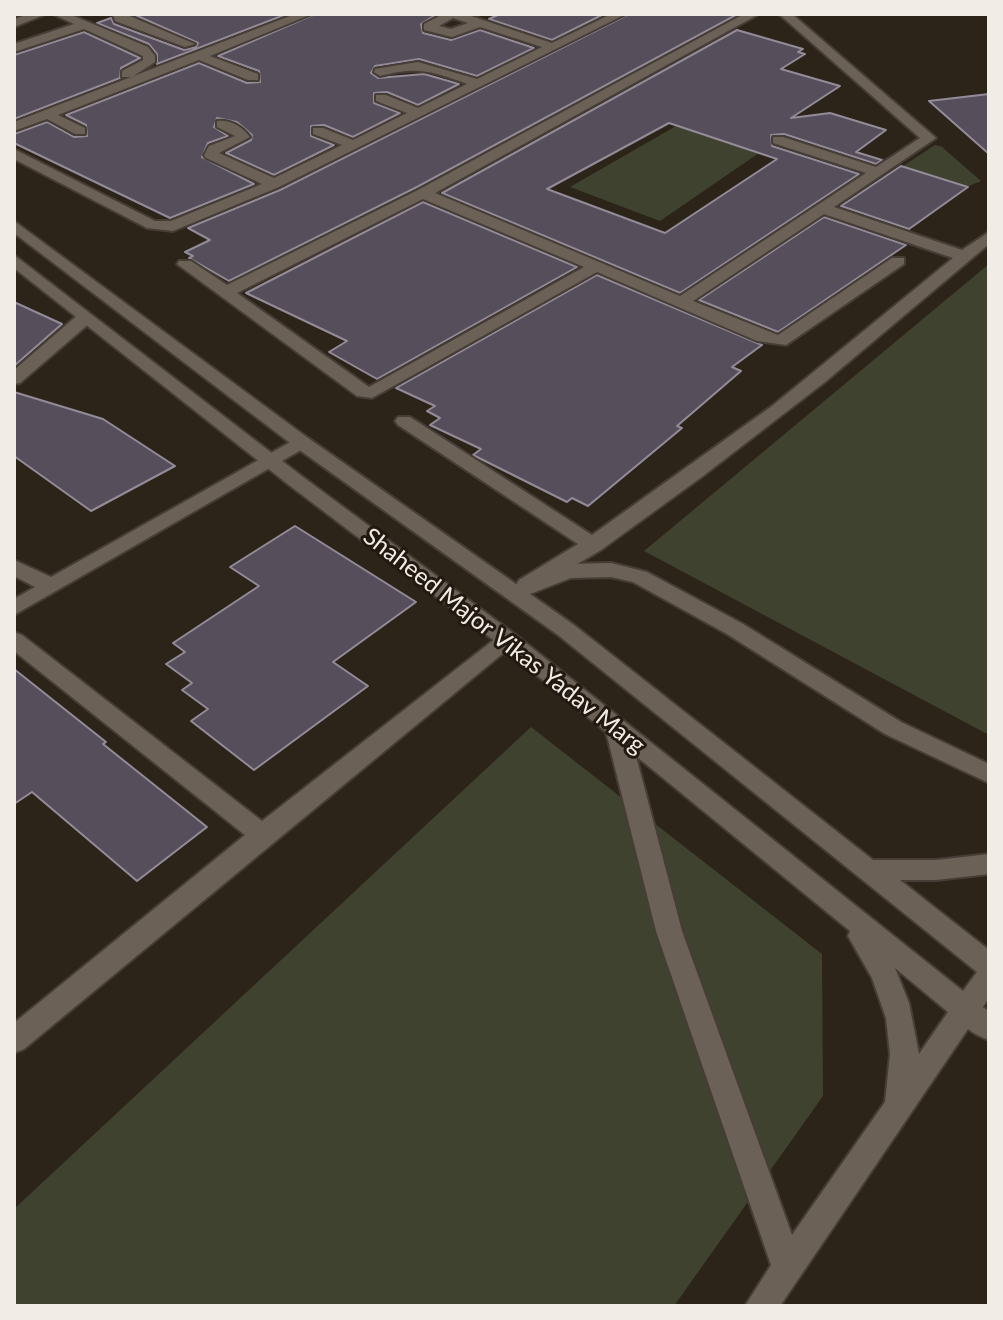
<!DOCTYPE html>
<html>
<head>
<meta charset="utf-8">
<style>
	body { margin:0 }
	#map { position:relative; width:1003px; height:1320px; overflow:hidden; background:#2c2319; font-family:Lato,sans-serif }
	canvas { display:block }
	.frame { position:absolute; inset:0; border:16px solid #f2ece6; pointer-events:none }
</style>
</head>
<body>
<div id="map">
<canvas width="1003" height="1320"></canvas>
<div class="frame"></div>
</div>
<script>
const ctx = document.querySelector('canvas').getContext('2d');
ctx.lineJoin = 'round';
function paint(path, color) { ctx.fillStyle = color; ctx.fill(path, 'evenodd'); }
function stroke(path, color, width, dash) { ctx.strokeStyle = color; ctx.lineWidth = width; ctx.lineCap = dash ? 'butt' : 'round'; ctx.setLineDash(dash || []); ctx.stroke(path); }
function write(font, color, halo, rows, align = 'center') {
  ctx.font = font + ' Lato,sans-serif'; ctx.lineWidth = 6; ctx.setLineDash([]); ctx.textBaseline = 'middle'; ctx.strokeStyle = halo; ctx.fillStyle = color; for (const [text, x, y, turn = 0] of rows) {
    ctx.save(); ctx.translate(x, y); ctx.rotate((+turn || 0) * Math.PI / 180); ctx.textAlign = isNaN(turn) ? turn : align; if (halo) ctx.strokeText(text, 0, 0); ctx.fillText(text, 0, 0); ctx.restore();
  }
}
const green = new Path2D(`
	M676,126L759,153L660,221L570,187Z
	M935,145L942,147L981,181L969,186L903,166Z
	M989,264V735L644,551Z
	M531,727L822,954L823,1096L674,1306H14V1209Z`);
const building = new Path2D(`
	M133,14H287L157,64V54L149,44L97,23L111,18L114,24L184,50L196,47L198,43Z
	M315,14H429L434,16L421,24L423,33L451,40L480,30L534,48L477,76L419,59L375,66L371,73L378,78L424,74L459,84L418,105L387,92L374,93V103L400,113L353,137L324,125L311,126V136L334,145L274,175L226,153L251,140L252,135L237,122L217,118L214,127L228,136L208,143L202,157L254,184L170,218L14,143V134L47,122L74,137L87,136L86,125L66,115L199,63L247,83L260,82L259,71L218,56Z
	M500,14H604L552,40L489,19Z
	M629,14H738L417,187L229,281L189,258L193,256L185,252L210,240L188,228L280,190Z
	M737,30L803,49L798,52L805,54L781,69L840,86L791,118L830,113L886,130L856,152L882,160L876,164L784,134L771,135L772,146L859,174L680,293L442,193ZM669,123L777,159L665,233L547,189Z
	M84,32L140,58L121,68L120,78L14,119V55Z
	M989,94V154L929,101Z
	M901,166L968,187L909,229L841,206Z
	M423,202L577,267L377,379L329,352L347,341L246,293Z
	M824,217L906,245L778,332L699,300Z
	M597,275L762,345L732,367L741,371L677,426L682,428L588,506L572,498L567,502L473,455L481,449L430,425L440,418L427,411L435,406L396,388Z
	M14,302L62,324L14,366Z
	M14,392L103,419L175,466L91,511L14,456Z
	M295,526L416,602L333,662L368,686L254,770L191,721L208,709L182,690L192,683L166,664L185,652L173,643L259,586L230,567Z
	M14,669L106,742L103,744L207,827L137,881L32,792L14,804Z`);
const minor = new Path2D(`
	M53,14H69L148,47L155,56V62L132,77H122V71L143,60V56L84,29L14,52V44L74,24Z
	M113,14H125L195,44L185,47L115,21Z
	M295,14H312L210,56L258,74V80H248L199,60L58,115L85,128V134H75L47,119L14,131V122Z
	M443,14H465L552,43L611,14H626L279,187L173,231L147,228L14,159V149L155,221H171L262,184L206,158L204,155L209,146L235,136L217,127V121C230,119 243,127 250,137L219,153L274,178L342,145L313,134V128H323L353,140L407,113L376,101V95H386L418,108L467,84C432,71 417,66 380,76L374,72L375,69L418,62L477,79L542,47L480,27L452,37L424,30V24ZM453,18L468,23L451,29L439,26Z
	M744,14H759L435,193L680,296L866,173L773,143V137H783L876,167L920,138L779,14H792L936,138L834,207L962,250L989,232V244L825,382L703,476L601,550L533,590H519L516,585L519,580L578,544L398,425L395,421L398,417H410L592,535L772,406L953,258L824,214L693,301L778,335L892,258H904V264L786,345L757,341L597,272L372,398L357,396L177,264L179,261H191L227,285L418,190ZM423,199L584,267L369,387L237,293Z
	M86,312L94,317L92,321L20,383L14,384V370L80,313Z
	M301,436L310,442L308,446L14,615V599L35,587L14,576V560L51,577Z
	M14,632L22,635L262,821L500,635H516L519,640L24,1049L14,1053V1023L245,835L14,651Z`);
const tertiary = new Path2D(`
	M29,14H46L14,27V19Z
	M964,996L989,1011V1040C974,1035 957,1023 950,1008L954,999Z`);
const secondary = new Path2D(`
	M14,221L308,438L516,584L569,564L611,563L647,572L743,624L901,722L989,764V783L885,734L727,634L633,582L611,577L571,578L530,594L574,625L873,860H936L989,854V874L936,880H900L989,950V998L780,1306H745L771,1265L656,931L606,732L500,645L289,485L14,268V255L303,477L516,635L963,991L977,972L558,635L294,446L14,233ZM636,756L850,931L848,936L872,978L886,1018L890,1054L885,1102L792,1235L682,931ZM895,968L948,1012L919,1054L909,1003Z`);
const streetNames = [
	["Shaheed Major Vikas Yadav Marg",504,641,38]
];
paint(green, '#404230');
paint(building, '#564f5b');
stroke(building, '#948b98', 2);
stroke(minor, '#453d36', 4);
stroke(tertiary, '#453d36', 4);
stroke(secondary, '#453d36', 4);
paint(minor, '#6c6156');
paint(tertiary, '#6c6156');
paint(secondary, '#6c6156');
write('24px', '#f2ece6', '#221910', streetNames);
</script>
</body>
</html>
